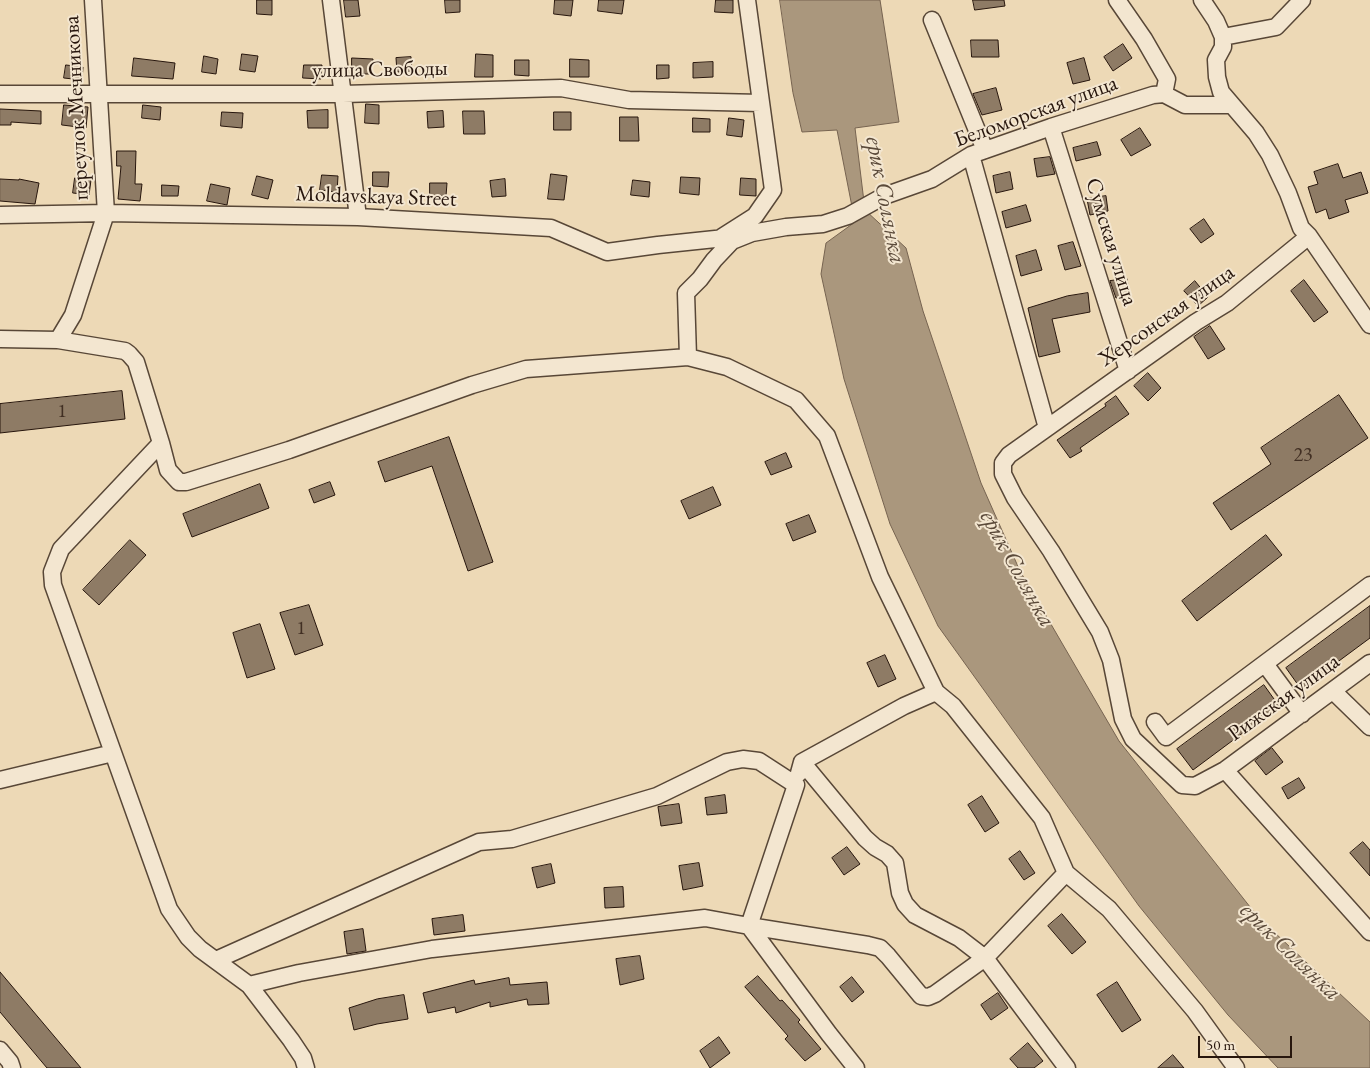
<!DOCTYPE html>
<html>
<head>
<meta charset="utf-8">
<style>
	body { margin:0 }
	#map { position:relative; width:1370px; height:1068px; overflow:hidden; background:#edd9b6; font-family:"EB Garamond",serif }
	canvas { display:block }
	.scale { position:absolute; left:1198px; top:1036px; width:94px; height:22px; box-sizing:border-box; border:2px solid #27160d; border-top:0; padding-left:6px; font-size:15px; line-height:18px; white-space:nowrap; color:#27160d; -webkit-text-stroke:4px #f3e6d0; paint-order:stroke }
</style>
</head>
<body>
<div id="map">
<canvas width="1370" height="1068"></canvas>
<div class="scale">50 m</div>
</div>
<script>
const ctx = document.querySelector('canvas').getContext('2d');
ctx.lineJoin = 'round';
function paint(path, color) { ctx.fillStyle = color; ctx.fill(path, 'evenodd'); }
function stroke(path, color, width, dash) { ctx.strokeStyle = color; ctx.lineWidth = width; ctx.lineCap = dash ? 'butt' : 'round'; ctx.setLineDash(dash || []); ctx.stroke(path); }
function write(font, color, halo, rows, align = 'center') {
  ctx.font = font + ' "EB Garamond",serif'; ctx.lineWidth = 4; ctx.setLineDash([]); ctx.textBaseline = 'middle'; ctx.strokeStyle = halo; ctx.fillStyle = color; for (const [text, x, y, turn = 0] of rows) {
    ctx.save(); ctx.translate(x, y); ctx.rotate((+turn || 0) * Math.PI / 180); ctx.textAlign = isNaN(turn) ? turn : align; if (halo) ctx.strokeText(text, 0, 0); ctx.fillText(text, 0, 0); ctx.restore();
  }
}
const water = new Path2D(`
	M780,0H880L899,122L855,128L865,210L906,248L923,311L981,483L1020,571L1119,741L1258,917L1370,1022V1068H1278L1228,1015L1139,906L938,626L890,524L844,379L821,274L826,243L855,222L837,130L802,132L793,93Z`);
const building = new Path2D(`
	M257,0H272V15L257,14Z
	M344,0H358L360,16L346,17Z
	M445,0H460V12L446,13Z
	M555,0H573L571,16L554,14Z
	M599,0H624L622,14L598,11Z
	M716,0H733V13L715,12Z
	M973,0H1004L1005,6L975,10Z
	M971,40H998L999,57H972Z
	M1123,44L1132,58L1113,71L1104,57Z
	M242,54L258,56L255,72L240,70Z
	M476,54L493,55V77H475Z
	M204,56L218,59L216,74L202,72Z
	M411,57L412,71L397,72L396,58Z
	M134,58L175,63L173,79L132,76Z
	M352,58L373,59L372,74H352Z
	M1084,58L1090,80L1073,84L1067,63Z
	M570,59L589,60V77H570Z
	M515,60H529V76L515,75Z
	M713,62V77L693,78V63Z
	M66,65L83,67L82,80L64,78Z
	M304,65H322L321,79L303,78Z
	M657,65H669V78L657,79Z
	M996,88L1002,110L982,115L973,94Z
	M366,104L379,105V124L365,123Z
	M64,105L88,107L86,128L62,125Z
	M143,105L161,107L160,120L142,118Z
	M0,109L41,111V124L11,122V125H0Z
	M328,110V128H308L307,111Z
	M443,111L444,127L428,128L427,112Z
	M463,111H484L485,134H464Z
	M222,112L243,113L242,128L221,126Z
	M554,112H571V130H554Z
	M620,117H638L639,141H620Z
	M693,118L710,119V132H693Z
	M729,118L744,120L742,137L727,135Z
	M1140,128L1151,145L1131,156L1121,140Z
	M1097,142L1101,155L1076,161L1073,148Z
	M117,151H136L135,184H142L140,201L118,199L121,166H117Z
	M1050,157L1055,174L1037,177L1034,159Z
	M1338,164L1343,178L1361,172L1368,193L1345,200L1349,212L1329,219L1326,209L1316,213L1308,187L1318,184L1314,172Z
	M373,172H389L388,187L373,186Z
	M1010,172L1013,189L996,193L993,176Z
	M551,174L567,176L564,200L548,199Z
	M322,175L338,176L337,192L320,190Z
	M257,176L273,180L268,199L252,195Z
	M681,177L700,178L699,195L680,193Z
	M75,178L91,180L89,195L73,193Z
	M741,178L756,179V196L740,195Z
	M0,179L19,180V179L39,183L35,204L0,201Z
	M505,179L506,196L492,197L490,181Z
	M633,180L650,182L649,197L631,195Z
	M430,183H447L446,196H430Z
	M211,184L230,188L227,205L207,201Z
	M162,185L179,186L178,196H162Z
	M1106,196L1108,211L1090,215L1087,199Z
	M1026,205L1031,221L1006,228L1002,212Z
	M1204,219L1214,234L1201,243L1190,229Z
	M1073,242L1081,266L1065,270L1058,246Z
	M1036,250L1042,270L1021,276L1016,256Z
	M1127,279L1130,296L1116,298L1110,281Z
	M1304,280L1328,312L1314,322L1291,291Z
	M1195,281L1208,297L1198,306L1184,291Z
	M1088,293L1090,312L1052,319L1060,352L1039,357L1028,308L1067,296Z
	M1210,326L1225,349L1208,359L1194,337Z
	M1148,373L1161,388L1148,401L1134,386Z
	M122,391L125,419L0,433V404Z
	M1339,395L1368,438L1231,530L1213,503L1271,464L1261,448Z
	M1116,396L1129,414L1080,448L1082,451L1070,458L1057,440L1106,406L1105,404Z
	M449,437L493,562L468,571L432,466L385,482L378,462Z
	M786,453L792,467L771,475L765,462Z
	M330,482L335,495L314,503L309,490Z
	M260,484L269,508L192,537L183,514Z
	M713,487L721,505L689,519L681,501Z
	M809,515L816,532L793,541L786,524Z
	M1266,535L1282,555L1197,621L1182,601Z
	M130,540L146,555L99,605L83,590Z
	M309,605L323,645L295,655L280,613Z
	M1370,606V638L1301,689L1286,668Z
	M260,624L275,669L247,678L233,633Z
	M885,655L896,679L878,687L867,663Z
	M1264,685L1279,706L1193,770L1177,749Z
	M1272,748L1283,762L1266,775L1255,761Z
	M1299,778L1305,788L1288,799L1282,788Z
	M725,795L727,813L707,815L705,798Z
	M982,796L999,823L985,832L968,805Z
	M679,804L682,823L661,826L658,807Z
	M1363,842L1370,850V876L1350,853Z
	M847,847L860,864L844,875L832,858Z
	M1020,851L1035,873L1024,880L1009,859Z
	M699,863L703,886L683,890L679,866Z
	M551,864L555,883L537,888L532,868Z
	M623,887L624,907L605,908L604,888Z
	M1062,914L1086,942L1072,954L1048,926Z
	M463,915L465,931L434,935L432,919Z
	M363,929L366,951L347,954L344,932Z
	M640,956L644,979L620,985L616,959Z
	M0,972L81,1068H47L0,1012Z
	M758,976L780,1001L782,1000L800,1020L798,1022L821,1049L805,1061L785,1039L788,1036L745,987Z
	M852,977L864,992L852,1002L840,987Z
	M509,978L510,985L547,982L549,1004L528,1005L527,999L490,1007V1002L456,1013L455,1007L428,1013L423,993L474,980L475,984Z
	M1117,982L1141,1020L1122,1032L1097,995Z
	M998,993L1008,1008L991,1020L981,1005Z
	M404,995L408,1019L377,1024L354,1030L349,1008L377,999Z
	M719,1037L730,1053L710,1068L700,1051Z
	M1028,1043L1043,1061L1034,1068H1018L1010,1059Z
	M1173,1055L1184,1068H1158Z`);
const minor = new Path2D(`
	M331,0L358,217
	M1117,0L1144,39L1167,79L1164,94
	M1202,0L1216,21L1223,37V47L1216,60L1217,77L1221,92L1256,133L1270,155L1288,193L1301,228L1309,236L1370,325
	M932,20L985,150
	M1223,37L1276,27L1302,0
	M0,94H343L561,88L629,100L761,103
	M1051,127L1128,371
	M971,155L1047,428L1009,455L1003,463V474L1015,498L1051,551L1100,632L1111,660L1123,719L1133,739L1182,785L1195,786L1225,770L1370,663
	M0,215L106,213L358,217L551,228L607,252L658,245L744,236
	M722,237L755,216L773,190L747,0
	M0,339L58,340L73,315L106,213L93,0
	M58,340L125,351L129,354L136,362L161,443L61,549L52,572L53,585L169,909L188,937L200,949L249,985L291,1040L303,1058L306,1068
	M688,357L686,293L700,279L714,260L732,241L752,233L786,227L823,224L848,216L884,196L932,179L971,155L1051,127L1153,95L1164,94L1185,105H1232
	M1047,428L1196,322L1227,303L1309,236
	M161,443L168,470L179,482H186L289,450L472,385L526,369L688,357L727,367L796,400L827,436L880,577L936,692L953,706L1042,818L1066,873L1109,909L1195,1011L1236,1068
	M1265,664L1302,714
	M1333,691L1370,727
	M1155,722L1166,737L1370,585
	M802,762L865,838L875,847L887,854L895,863L900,893L905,904L915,915L959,938L985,958L1067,1068
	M1225,770L1370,932
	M799,773L802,762L904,706L936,692
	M0,780L113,753
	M216,960L479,842L512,839L657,796L727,762L743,759L759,761L796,785L749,926L868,945L880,948L888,956L921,996L928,997L935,994L985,958L1066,873
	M249,985L299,973L432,949L705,918L749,926L829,1034L856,1068
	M0,1050L10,1062L12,1068`);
const numberNames = [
	["1",62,412],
	["23",1303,456],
	["1",301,629]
];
const streetNames = [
	["улица Свободы",380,70,-1],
	["переулок Мечникова",77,108,-93],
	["Беломорская улица",1036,112,-20],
	["Moldavskaya Street",376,197,2],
	["Сумская улица",1111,242,73],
	["Херсонская улица",1167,316,-35],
	["Рижская улица",1284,698,-36]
];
const waterNames = [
	["ерик Солянка",885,200,79],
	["ерик Солянка",1017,569,61],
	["ерик Солянка",1290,952,44]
];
paint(water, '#aa977d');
stroke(water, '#766350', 1);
paint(building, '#8e7b65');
stroke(building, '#27160d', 1);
stroke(minor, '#584737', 19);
stroke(minor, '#f3e6d0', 16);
write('20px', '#412f23', null, numberNames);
write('22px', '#27160d', '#f3e6d0', streetNames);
write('italic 24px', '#5b4a3a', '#f3e6d0', waterNames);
</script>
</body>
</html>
